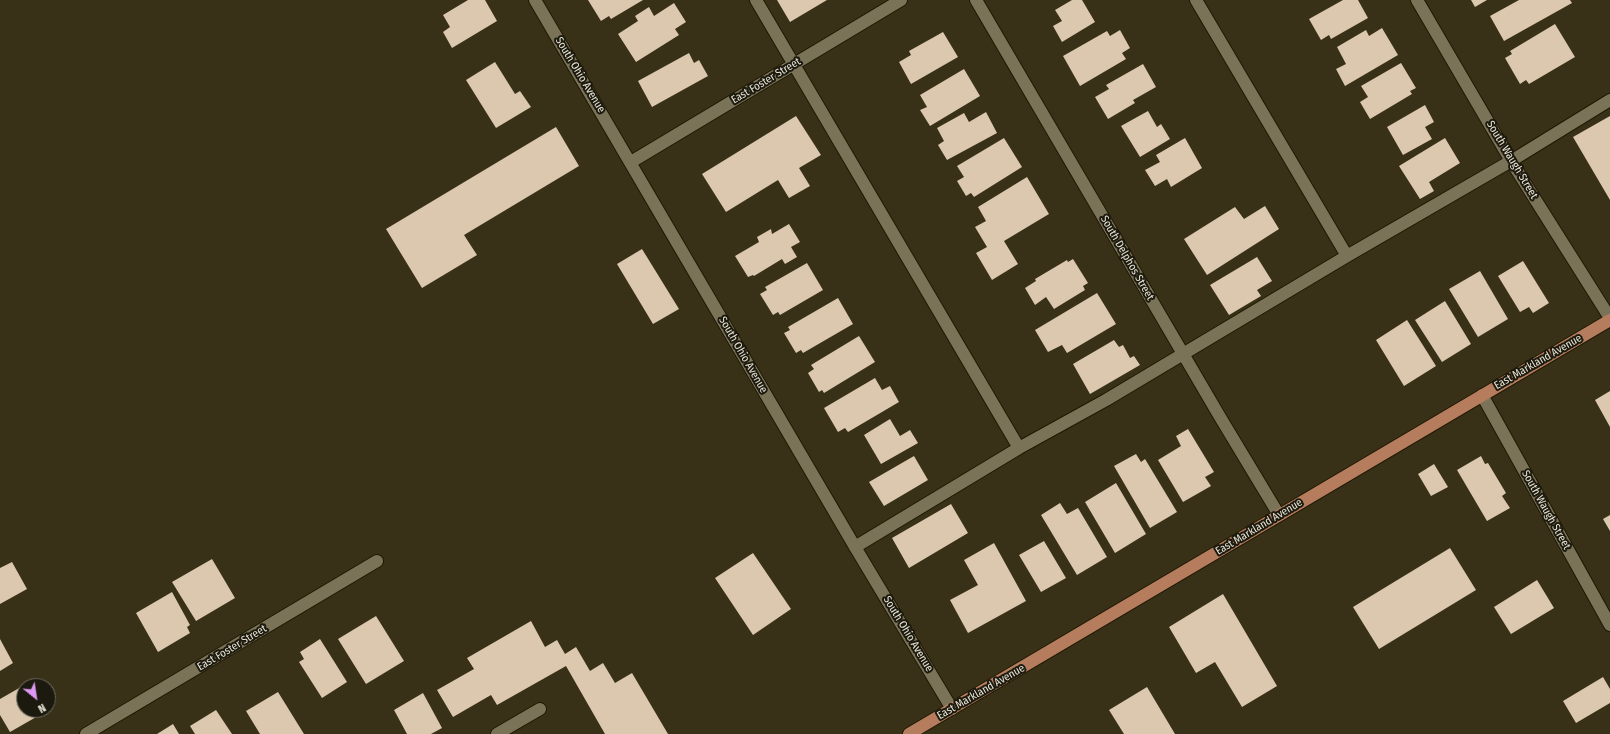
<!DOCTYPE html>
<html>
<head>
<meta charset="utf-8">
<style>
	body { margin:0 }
	#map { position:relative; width:1610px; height:734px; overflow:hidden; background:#383118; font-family:"Fira Sans Condensed",sans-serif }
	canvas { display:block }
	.north { position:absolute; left:16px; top:678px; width:40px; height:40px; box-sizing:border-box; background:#1c190e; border:1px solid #6e6a5e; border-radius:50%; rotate:150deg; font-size:11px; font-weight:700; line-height:16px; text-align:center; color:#e8e4d5 }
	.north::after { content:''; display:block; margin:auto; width:14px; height:18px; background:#dd99f3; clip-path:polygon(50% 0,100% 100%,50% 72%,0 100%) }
</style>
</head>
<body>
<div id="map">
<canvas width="1610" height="734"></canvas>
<div class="north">N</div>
</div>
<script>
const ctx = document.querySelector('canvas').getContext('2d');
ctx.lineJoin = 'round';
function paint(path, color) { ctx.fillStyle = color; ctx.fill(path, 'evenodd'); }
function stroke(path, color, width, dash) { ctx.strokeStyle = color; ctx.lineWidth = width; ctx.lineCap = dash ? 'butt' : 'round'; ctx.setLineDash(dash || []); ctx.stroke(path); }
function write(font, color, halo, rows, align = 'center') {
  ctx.font = font + ' "Fira Sans Condensed",sans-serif'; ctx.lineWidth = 4; ctx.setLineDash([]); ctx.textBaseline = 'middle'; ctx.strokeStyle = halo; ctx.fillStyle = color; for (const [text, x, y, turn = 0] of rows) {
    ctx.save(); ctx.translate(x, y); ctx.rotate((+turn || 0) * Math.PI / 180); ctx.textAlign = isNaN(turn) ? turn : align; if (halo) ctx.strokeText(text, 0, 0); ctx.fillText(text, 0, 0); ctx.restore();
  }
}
const building = new Path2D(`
	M468,0H485L497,21L452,48L443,32L450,27L443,15Z
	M588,0H643L611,19L609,16L601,21Z
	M777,0H827L790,22Z
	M1072,0H1082L1095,22L1062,42L1053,26L1062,21L1055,10Z
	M1343,0H1358L1368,18L1331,39L1329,35L1321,40L1309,19Z
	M1471,0H1487L1475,7Z
	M1519,0H1570L1572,3L1504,41L1490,16Z
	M674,3L686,22L675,29L679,35L636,62L618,34L638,21L635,16L649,7L654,16Z
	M1555,24L1575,57L1529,84L1526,80L1520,84L1505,58L1512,54L1510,51Z
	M1382,28L1398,55L1345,86L1336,69L1346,64L1337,47L1366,30L1369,36Z
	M1120,30L1130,48L1122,53L1126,59L1080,86L1063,56L1107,31L1110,36Z
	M943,32L958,57L911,84L899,62L911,55L909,51Z
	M689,53L694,63L699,60L708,76L652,107L638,81Z
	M495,62L515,94L520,91L531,107L496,128L466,80Z
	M1401,63L1416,88L1410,91L1412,94L1370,119L1360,102L1368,97L1361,86Z
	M1143,64L1156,87L1133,100L1135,103L1108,119L1095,97L1109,89L1106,85Z
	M964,69L980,96L930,126L920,110L927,107L920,95Z
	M1425,105L1434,122L1425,127L1432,139L1403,155L1387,127Z
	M1148,111L1157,127L1161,124L1170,139L1140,157L1121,126Z
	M986,112L997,133L947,160L938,145L944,141L937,128L964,113L969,122Z
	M796,116L821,155L799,168L810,186L789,198L778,180L726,212L702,174Z
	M1610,116V200L1573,137Z
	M556,127L579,166L464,235L477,255L422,288L386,229Z
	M1004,138L1022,167L974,197L971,193L966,196L957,181L964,177L957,166Z
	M1185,138L1202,168L1171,187L1167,179L1155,186L1145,170L1160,162L1156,155Z
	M1445,138L1460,163L1429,182L1434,191L1420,199L1399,166Z
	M1027,177L1049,214L1004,241L1018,264L992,280L976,253L987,247L975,227L986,221L978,207Z
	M1265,206L1279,229L1207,275L1184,239L1235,207L1244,219Z
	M789,224L800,242L791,247L797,257L785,264L782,259L754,276L753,275L748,277L735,256L759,242L757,237L771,229L772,234Z
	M642,249L679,309L653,324L617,264Z
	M1257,257L1272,281L1257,290L1261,296L1229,315L1210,285Z
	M1073,259L1088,283L1083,286L1085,290L1054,309L1046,297L1035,305L1025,288L1036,281L1035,279L1067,260L1068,262Z
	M1523,261L1549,303L1533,313L1529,307L1520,312L1498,276Z
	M807,263L823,290L780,315L778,312L773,315L760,294L767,290L765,287Z
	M1480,271L1508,319L1478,337L1449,289Z
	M1097,293L1116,324L1067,353L1062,345L1048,352L1035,330Z
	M838,298L853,324L803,353L801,350L796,353L784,333L790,330L788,327Z
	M1445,301L1471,344L1442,362L1415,320Z
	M1407,320L1436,366L1404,386L1376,340Z
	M859,336L875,362L824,393L822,390L819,392L808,373L814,369L811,365Z
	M1114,340L1119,347L1123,345L1130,358L1134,356L1140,365L1090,394L1073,364Z
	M875,378L882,390L890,386L899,402L848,432L845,428L838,432L824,408Z
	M1610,391V427L1595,400Z
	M890,419L900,436L910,430L918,443L881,464L864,435Z
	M1188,429L1214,472L1205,477L1211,486L1183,502L1158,460L1181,446L1176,436Z
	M1136,454L1141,462L1145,459L1177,512L1150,528L1114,466Z
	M914,456L928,480L884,506L869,482Z
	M1481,456L1485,464L1488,463L1506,493L1502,496L1510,508L1487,521L1457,470Z
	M1434,464L1448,487L1431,496L1418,474Z
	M1116,483L1146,534L1115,553L1085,502Z
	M1060,503L1067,514L1078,508L1107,557L1077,575L1041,515Z
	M951,504L968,533L909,568L892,538Z
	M1610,515V531L1603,519Z
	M1044,541L1066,578L1041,592L1019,555Z
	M994,543L1026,601L968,633L950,600L978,585L964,560Z
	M1450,548L1476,590L1379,649L1353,607Z
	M753,553L791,609L753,635L715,578Z
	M212,559L235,598L196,621L172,582Z
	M12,562L27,589L0,604V568Z
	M1537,580L1554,608L1511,634L1494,607Z
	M172,592L190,625L187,627L190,633L158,652L136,613Z
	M1223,594L1277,686L1242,707L1215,662L1196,673L1169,627Z
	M376,616L404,661L366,684L338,639Z
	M531,621L545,647L557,640L565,654L576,647L590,671L603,663L615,683L632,673L668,734H605L566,666L497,705L491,695L453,717L437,690L474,669L467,658Z
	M0,639L13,663L0,671Z
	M320,639L347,682L322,698L299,662L304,659L300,652Z
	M1603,677L1610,689V703L1576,723L1563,701Z
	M28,683L30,686H24V710H43L45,712L10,732L0,715V699Z
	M1147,687L1175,734H1124L1109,710Z
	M278,692L304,734H260L246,711Z
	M423,693L442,728L431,734H407L394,710Z
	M216,710L232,734H195L190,726Z
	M173,724L179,734H157Z`);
const lane = new Path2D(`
	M756,0L1019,448
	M1196,0L1347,256
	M855,547L1019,448L1106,400L1347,256L1511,161L1610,100
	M497,734L540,709`);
const street = new Path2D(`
	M535,0L855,547L952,709
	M976,0L1220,417L1279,515
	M1417,0L1511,161L1610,318
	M631,162L901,0
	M1482,395L1610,625
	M86,734L377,561`);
const primary = new Path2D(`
	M909,734L1610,320`);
const streetNames = [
	["South Ohio Avenue",580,75,59],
	["East Foster Street",766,81,-31],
	["South Waugh Street",1512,160,59],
	["South Delphos Street",1127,258,60],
	["South Ohio Avenue",743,355,60],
	["East Markland Avenue",1538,362,-30],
	["South Waugh Street",1546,510,61],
	["East Markland Avenue",1259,527,-31],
	["South Ohio Avenue",908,634,59],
	["East Foster Street",232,648,-31],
	["East Markland Avenue",981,692,-30]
];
paint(building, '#dbc8af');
stroke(lane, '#1f1902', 14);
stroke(street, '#1f1902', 14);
stroke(primary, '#1f1902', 14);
stroke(lane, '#7a7358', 12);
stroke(street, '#7a7358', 12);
stroke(primary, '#b57d5e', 12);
write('11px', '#e8e4d5', '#1c190e', streetNames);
</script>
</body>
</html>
